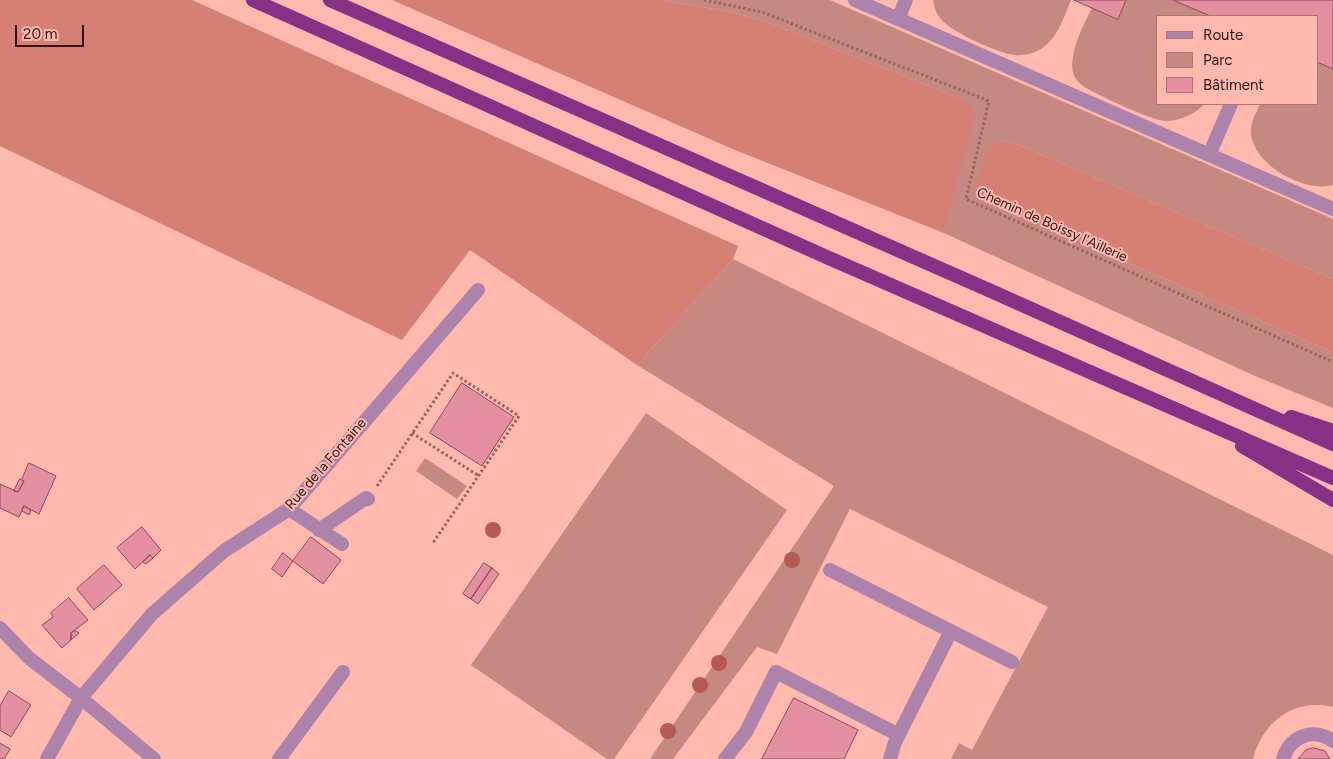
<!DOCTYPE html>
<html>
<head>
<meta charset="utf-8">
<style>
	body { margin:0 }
	#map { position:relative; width:1333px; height:759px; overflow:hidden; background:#ffb9af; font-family:Figtree,sans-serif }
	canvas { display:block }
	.legend { position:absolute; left:1156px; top:15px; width:162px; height:90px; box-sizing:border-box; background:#ffb9af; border:1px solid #ad776f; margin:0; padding:6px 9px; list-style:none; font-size:15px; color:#331310 }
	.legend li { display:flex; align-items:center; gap:10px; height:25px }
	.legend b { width:25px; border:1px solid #ad776f }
	.scale { position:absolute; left:15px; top:25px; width:69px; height:22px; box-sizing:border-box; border:2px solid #331310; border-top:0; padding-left:6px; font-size:15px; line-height:18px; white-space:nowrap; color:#331310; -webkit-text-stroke:4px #ffb9af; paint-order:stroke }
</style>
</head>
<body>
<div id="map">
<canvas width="1333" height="759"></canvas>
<ul class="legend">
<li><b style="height:6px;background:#ae83ab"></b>Route</li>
<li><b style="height:14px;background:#c68981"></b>Parc</li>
<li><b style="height:14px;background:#e490a0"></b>Bâtiment</li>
</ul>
<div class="scale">20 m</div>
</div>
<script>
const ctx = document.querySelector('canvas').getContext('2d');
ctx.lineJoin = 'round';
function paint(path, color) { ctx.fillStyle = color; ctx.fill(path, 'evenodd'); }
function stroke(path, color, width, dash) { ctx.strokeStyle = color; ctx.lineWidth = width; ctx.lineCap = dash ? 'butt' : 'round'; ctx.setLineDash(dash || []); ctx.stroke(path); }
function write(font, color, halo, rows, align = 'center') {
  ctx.font = font + ' Figtree,sans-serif'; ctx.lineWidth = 4; ctx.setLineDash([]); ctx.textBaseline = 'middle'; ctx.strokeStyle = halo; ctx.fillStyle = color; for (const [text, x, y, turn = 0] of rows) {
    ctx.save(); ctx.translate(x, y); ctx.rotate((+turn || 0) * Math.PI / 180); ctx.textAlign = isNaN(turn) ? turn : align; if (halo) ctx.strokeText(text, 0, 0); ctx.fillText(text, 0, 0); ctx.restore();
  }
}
const green = new Path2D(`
	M661,0H830L1333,219V279L1014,143L1005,141L996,143L977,193L982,199L1333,352V408L1255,376L944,233L948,215L961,99L767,22L731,12Z
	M933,0H1071C1064,17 1058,38 1041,49C1034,53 1024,56 1015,55C999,54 949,31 940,18C936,13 934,6 933,0Z
	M1126,0H1173L1211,16H1157V104H1204C1196,114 1180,121 1166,121C1147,119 1103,97 1084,87C1082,85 1078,82 1076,79C1064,61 1084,24 1092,8L1118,19Z
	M1317,62L1333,69V185C1304,193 1254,165 1251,134C1250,123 1256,113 1260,104H1317Z
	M733,259L1333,555V707C1293,698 1263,722 1253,759H951L959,743L972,750L1048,607L850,509L777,654L757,647L673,759H650L834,486L637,365Z
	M646,413L787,510L614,759H607L471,665Z
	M425,458L467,486L457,499L416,471Z`);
const forest = new Path2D(`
	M0,0H192L738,246L733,259L637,365L470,250L402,340L0,146Z
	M392,0H661L731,12L767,22L961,99L971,107L975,113L944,233L735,150Z
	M1005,141L1014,143L1333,279V352L982,199L977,193L975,187L987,151L996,143Z`);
const building = new Path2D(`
	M1074,0H1126L1118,19Z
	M1173,0H1333V69L1317,62V16H1211Z
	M462,383L514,417L482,466L430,433Z
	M29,463L56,476L39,514L24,506L19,517L0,508V484L18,492L24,481L22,480Z
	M20,479L24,481L18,492L14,491Z
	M24,506L31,510L29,515L22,511Z
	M142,527L161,550L153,558L150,555L135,569L117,548Z
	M311,537L341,560L323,584L293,561Z
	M283,553L293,561L282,577L272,569Z
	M150,555L153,558L146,564L143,562Z
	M484,563L492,568L471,599L463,594Z
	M104,565L122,585L94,610L77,589Z
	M492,568L499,574L478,604L471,599Z
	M69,598L88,620L71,633V640L62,648L42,625L53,617L51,613Z
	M76,631L79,633L71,640V633Z
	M9,691L31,705L11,737L0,730V706Z
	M794,698L858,730L844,759H762Z
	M0,743L10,749L4,759H0Z
	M1314,748L1325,751L1330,759H1298L1306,750Z`);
const path = new Path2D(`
	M704,0L762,12L989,101L966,199L1333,362
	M412,433L479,476
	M377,486L453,373L519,416L433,543`);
const service = new Path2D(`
	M855,0L1333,209
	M898,19L906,0
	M1209,155L1231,104
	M289,509L342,544
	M319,530L366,498L368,499
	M830,570L1012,662
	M725,759L746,732L776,672L899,735
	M890,759L895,742L951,631
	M1283,759C1290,736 1313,727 1333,741`);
const minor = new Path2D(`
	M0,628L29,658L81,698L154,759
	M47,759L81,698L152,614L224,551L289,509L478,290
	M279,759L343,672`);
const trunk = new Path2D(`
	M253,0L831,259L1333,478
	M330,0L991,291L1333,444
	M1291,417L1333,431
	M1242,446L1333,500`);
const trees = [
	[493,530],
	[792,560],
	[719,663],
	[700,685],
	[668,731]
];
const streetNames = [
	["Chemin de Boissy l'Aillerie",1052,225,24],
	["Rue de la Fontaine",326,464,-49]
];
paint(green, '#c68981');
paint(forest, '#d67f74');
paint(building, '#e490a0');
stroke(building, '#924757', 1);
stroke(path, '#98655f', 3, [2.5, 2.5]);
stroke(service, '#ae83ab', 14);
stroke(minor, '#ae83ab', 14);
stroke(trunk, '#863086', 14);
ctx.fillStyle = '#b55a55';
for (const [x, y] of trees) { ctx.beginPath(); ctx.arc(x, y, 8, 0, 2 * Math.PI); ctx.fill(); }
write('14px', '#331310', '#ffb9af', streetNames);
</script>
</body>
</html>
